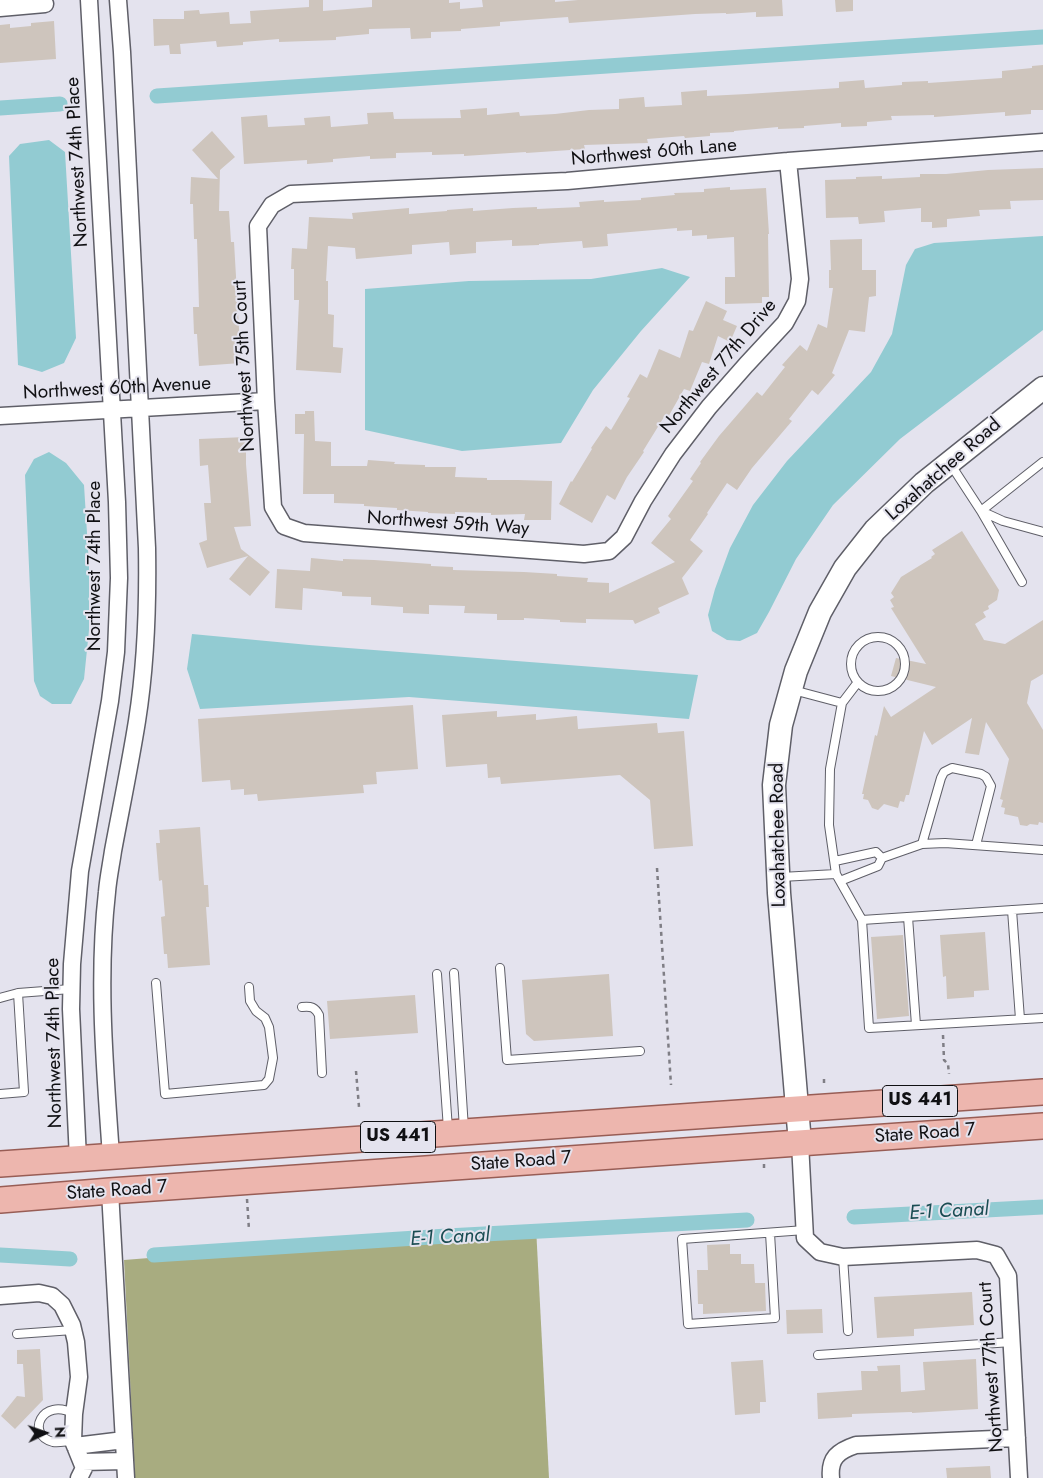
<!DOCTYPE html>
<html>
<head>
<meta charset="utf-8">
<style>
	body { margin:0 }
	#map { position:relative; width:1043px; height:1478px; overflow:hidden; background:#e4e3ee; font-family:Jost,sans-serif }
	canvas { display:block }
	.north { position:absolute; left:20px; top:1408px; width:50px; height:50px; -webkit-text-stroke:4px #e4e3ee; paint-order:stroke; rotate:87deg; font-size:14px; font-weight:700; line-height:20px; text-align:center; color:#101013 }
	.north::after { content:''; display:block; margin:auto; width:18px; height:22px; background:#101013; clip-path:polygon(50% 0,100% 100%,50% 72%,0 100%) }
</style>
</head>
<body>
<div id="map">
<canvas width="1043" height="1478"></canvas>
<div class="north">N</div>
</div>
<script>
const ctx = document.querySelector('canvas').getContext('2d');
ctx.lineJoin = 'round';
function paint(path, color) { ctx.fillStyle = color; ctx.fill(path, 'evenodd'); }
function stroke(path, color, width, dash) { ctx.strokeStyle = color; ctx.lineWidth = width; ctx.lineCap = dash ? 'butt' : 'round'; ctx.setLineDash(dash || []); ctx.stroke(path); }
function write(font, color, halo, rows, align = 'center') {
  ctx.font = font + ' Jost,sans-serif'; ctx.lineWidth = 4; ctx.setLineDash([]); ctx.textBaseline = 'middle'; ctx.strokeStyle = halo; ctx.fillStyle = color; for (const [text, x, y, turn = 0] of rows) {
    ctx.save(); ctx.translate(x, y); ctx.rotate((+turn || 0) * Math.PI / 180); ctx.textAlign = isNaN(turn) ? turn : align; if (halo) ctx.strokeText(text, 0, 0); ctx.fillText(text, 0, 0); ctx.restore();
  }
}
const forest = new Path2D(`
	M536,1227L549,1478H135L124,1260Z`);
const water = new Path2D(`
	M49,140L65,152L76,338L64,363L42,372L18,365L9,156L20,144Z
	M1043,236V330L900,439L833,505L796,559L769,612L757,633L740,641L727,640L712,631L708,615L715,589L730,548L753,505L787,461L871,372L892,334L906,265L915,249L934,243Z
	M662,268L690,277L641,331L593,390L561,443L462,451L365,430V289L469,281L591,279Z
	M49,452L66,463L84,485L89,565V630L84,679L71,704H52L40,696L34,681L25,475L34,459Z
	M192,634L309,645L698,675L689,719L409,697L200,709L187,669Z`);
const canal = new Path2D(`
	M157,96L1043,37
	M0,108L60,104
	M854,1217L1043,1207
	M0,1255L70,1259
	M154,1255L447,1236L747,1220`);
const building = new Path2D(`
	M309,0H323V11L372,7V0H449V3L460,2V9L483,7L482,0H555V2L578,0H782L783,16L756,17V12L726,14V13L695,14L569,23L568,17L500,22V26L461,29V31L431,32V38L411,39L410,28L369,29V34L336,37V40L279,42V39L243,42V45L217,47L216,41L180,44L181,54H170L169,45L154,46L153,19H184V11L199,10L200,14L229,12L230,24L251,23L250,11L309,7Z
	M835,0H853V11L836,12Z
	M54,21L56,59L0,63V25L10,24V28L31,26V23Z
	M1043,65V110H1031V114L1005,116V112L934,117V115L891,116L892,120L867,122V126L841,127V123L804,126V128L778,129V127L734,131V132L710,133V136L685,138L684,136L647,139L648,143L584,145L585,149L526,153V152L464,156V154L432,155V152L396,153V158L370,159V156L333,159V162L307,164V160L244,164L241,117L267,115L268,127L305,125L304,118L330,116L331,127L368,124L367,113L393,112L394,119L461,118L460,110L487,108V115L519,112L520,116L555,114L589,110L619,109V99L644,97L645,107L682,105L681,92L707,90V96L747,94L839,88V82L864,80L865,88L902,85V82L928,81V83L1002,78V71L1032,68V66Z
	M212,131L235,157L220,170L219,211H229L231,242H234L241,363L199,366L197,334H194L193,307H199L197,239H194L193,204H190L191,177L218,179L192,150Z
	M1043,168V200L1010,201L1011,209L979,210L980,216L947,219V227L932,228V222H921V208L884,211L885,222L859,224L858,217L826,218L825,180L856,179V177L882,176V179L920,177V174H946L988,170Z
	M730,187V190L766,188L769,234H768L769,297H762V303L725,304V277H735L734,237L707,239V235L692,236V230L677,231V228L607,234L608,246L583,248L582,241L539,244V245L512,246V240L476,242V253L450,255L449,242L412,245V254L356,259L355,248L328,246L326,281H328V314L334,315L333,347L343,348L341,373L296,370L299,300H294V269H291L292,248L307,249L309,217L353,219L352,213L409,208V214L447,211V210L473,208V211L513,208L537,207V209L580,207L579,202L604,200V202L641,200V198L675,195L674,193L704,192V189Z
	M862,239V270H876V296L869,297L865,332L849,330L832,373L835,375L818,395L812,390L789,419L792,421L752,468L737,490L727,483L707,513L708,514L690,540L703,551L682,578L689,594L658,608L660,613L635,624L633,620L586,619V623L560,622V620L524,618V620H497V614L464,613L465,606L429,605V614L403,613V607L371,605V597L342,596V592L303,588L302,610L275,608L277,569L310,571L311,558L343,561V559L374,560L431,564V566L453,567V570L524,572L557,574V576L588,578L587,582L609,583V593L675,562L651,543L671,519L668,516L693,481L690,479L701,463L700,462L719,436L757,392L762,396L785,367L782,365L800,345L807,351L818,324L827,328L833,288H829V270H831L830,240Z
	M706,301L727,311L723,320L737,326L730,342L718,336L709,364L702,362L690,391L684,389L667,419L664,417L643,451L644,452L627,477L615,500L607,495L592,523L559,504L571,481L572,482L592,449L591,448L606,426L611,430L630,398L627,397L640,374L647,378L659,349L680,358L689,330L693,331Z
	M305,411H314L315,441L331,442V466H367L368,460L395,462L394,464L425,465V467H456L455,477L487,478V480H518L552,481L551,520H524L525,514L491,515V513L455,512V514L428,513V512L397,510V508L364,506V504L334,503V494H303L304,434H295V414H305Z
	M246,437V464L251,526L234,527L241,549L270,572L250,596L229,579L248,556L207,568L199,543L207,540L204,503H211L208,465L200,466L199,439Z
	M962,531L999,590L997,600L988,606L989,609L983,612L986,617L975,624L984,640L1005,644L1043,620V674L1031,681L1027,703L1043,730V823L1039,822L1038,825L1030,824L1027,826L1020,825L1018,817L1004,814L1005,808L1001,807L1003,800L1000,799L1009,759L986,722L979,755L965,753L972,718L932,745L924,731L909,795H906L904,802L900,801L898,808L884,804L878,810L872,808L868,800L863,799L864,794H862L875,735L877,736L884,706L891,717L936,687L891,676L896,658L926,664L891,608L894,607L890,600L894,597L891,593L901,577L932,558L931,557L935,554L932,550Z
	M413,705L418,769L376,772L377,784L363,785L364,793L258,801L257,794L244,795V789L231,790L230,780L202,782L198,719Z
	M497,711V717L536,714V720L577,716L578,729L657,723L658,733L684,731L693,846L654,849L650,800L620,775L501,784L500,777L488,778L487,764L446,767L442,715Z
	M200,827L204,885H208L209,907H206L210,965L168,968L167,954H164L161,917L165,916L162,880L159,881L156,843H160L159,830Z
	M985,932L989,990L974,991V997L947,999L946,976L943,977L940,935Z
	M903,935L909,1016L877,1019L871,937Z
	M609,974L613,1036L534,1041L526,1034L522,980Z
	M415,995L418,1033L330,1039L327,1001Z
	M730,1244V1254H741V1264H754L755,1283H765L766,1311L703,1314V1304H698L697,1270H708L707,1245Z
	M972,1292L974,1325L914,1329V1336L877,1338L874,1297Z
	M822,1309L823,1333L787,1334L786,1310Z
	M40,1349L43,1400L15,1429L1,1416L17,1396L25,1397L23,1364H17V1350Z
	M976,1359L978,1409L912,1413V1412L852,1414V1417L818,1419L817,1393L862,1390L861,1371H878L877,1366L900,1365L901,1392L925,1390L923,1362Z
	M763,1360L766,1402H760V1413L735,1415L731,1362Z
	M990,1466L991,1478H947L946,1468Z`);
const path = new Path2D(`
	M657,868L671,1085
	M943,1035L944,1060L948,1064L949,1074
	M356,1071L359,1107
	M824,1079V1084
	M764,1164V1171
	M247,1199L249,1230`);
const lane = new Path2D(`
	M1043,462L981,511L1003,521L1043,532
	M951,465L981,511L1022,582
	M851 664a27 27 0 1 1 54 0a27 27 0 1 1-54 0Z
	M793,690L842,703L830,769L829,825L836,874L862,920L1043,908
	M842,703L858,682
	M922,844L941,778L944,772L952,768L981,774L986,777L991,786L976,845
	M882,858L922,844L945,843L1043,850
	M835,861L876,852L882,858L878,866L840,881
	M781,877L836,874
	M1012,910L1020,1019
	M908,917L916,1025
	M862,920L869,1028L1043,1018
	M500,968L507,1060L640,1051
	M454,973L464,1129
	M437,974L448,1129
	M156,983L165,1094L264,1085L269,1079L273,1058L269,1027L265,1018L256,1011L250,1001L249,987
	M0,998L18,993L71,989
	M302,1007C311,1006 315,1007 319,1015L322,1073
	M0,1094L24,1092L18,993
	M770,1233L775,1318L688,1324L682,1239L805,1230
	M843,1257L848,1331
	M17,1334L73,1330
	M818,1355L1012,1342
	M73,1441C67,1441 59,1443 53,1442C25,1435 42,1396 74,1414`);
const street = new Path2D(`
	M0,8L45,4
	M788,161L800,279L797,301L785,323L746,365L709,407L673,454L643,501L624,537L609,551L584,554L304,533L284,526L273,507L266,401L258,226L272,205L291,194L567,181L788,161L1043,142
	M0,416L266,401
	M800,1143L805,1238L820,1252L843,1257L977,1250L996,1255L1008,1276L1019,1478
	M111,1156C105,1069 97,980 107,892C108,879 111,865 113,851C121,808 130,765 137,721C146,664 148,606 147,548L122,52L118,0
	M78,1159L71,1009L72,964L80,871L110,701L116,652L119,578L117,502L89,0
	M110,1191L126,1478
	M0,1296L39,1293L52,1296L62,1305L72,1325L76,1342L79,1377L74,1414L73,1441L84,1468L79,1478
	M75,1446L124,1440
	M82,1462L125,1461
	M831,1478C829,1458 838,1451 856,1445L1017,1438`);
const secondary = new Path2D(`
	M800,1143L779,893L774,785L781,725L796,671L820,612L845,568L875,530L924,483L1043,388`);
const primary = new Path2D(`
	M0,1164L1043,1092
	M0,1200L110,1191L1043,1126`);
const shields = [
	[920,1101,75],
	[398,1137,75]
];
const shieldNames = [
	["US 441",920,1101],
	["US 441",398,1137]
];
const streetNames = [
	["Northwest 60th Lane",654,153,-5],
	["Northwest 74th Place",78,162,-93],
	["Northwest 75th Court",245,366,-93],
	["Northwest 77th Drive",719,367,-50],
	["Northwest 60th Avenue",117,389,-3],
	["Loxahatchee Road",944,470,-41],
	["Northwest 59th Way",448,524,4],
	["Northwest 74th Place",95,566,-90],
	["Loxahatchee Road",779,835,-91],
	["Northwest 74th Place",55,1043,-91],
	["State Road 7",925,1134,-4],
	["State Road 7",521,1162,-4],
	["State Road 7",117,1191,-4],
	["Northwest 77th Court",992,1367,-94]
];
const waterNames = [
	["E-1 Canal",949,1212,-3],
	["E-1 Canal",450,1238,-3]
];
paint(forest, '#a8ac80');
paint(water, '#92cbd2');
stroke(canal, '#92cbd2', 15);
paint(building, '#cec5bd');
stroke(lane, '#5f5f68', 10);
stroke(street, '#5f5f68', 19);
stroke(secondary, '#5f5f68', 25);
stroke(primary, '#985d55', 28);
stroke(path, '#7f7e85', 2.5, [4, 4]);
stroke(lane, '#fff', 8);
stroke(street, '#fff', 16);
stroke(secondary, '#fff', 22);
stroke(primary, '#edb6ae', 25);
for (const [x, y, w] of shields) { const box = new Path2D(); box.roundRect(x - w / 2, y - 15.5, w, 31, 4); ctx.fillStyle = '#e4e3ee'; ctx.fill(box); stroke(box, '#101013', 1); }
write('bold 18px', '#101013', null, shieldNames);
write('19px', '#101013', '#e4e3ee', streetNames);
write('italic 20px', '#194c52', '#e4e3ee', waterNames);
</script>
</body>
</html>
